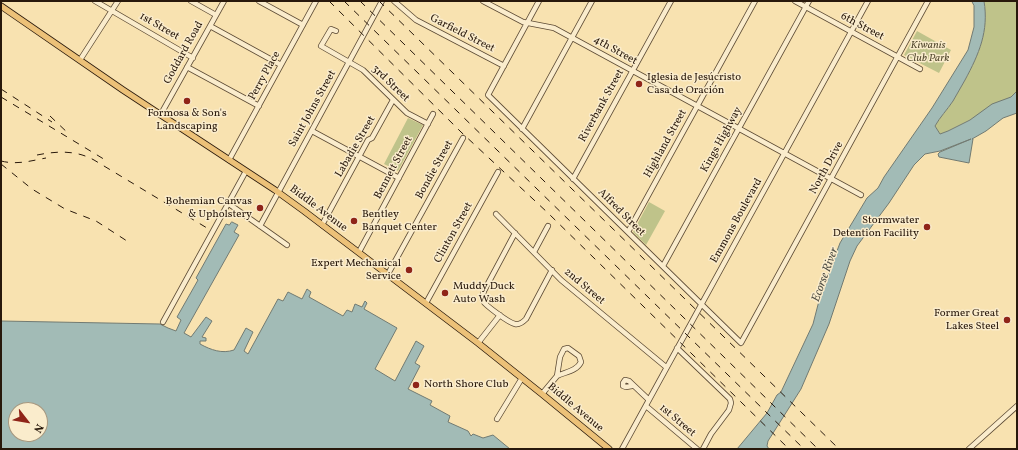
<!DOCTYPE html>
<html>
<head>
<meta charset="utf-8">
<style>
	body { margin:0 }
	#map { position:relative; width:1018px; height:450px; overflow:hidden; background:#f8e2b0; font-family:Vollkorn,serif }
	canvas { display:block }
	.frame { position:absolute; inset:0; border:2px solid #28180b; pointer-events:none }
	.north { position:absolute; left:8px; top:402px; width:40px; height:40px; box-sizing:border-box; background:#faeccc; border:1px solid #a6977f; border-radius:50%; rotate:121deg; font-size:11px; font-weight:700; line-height:16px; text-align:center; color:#28180b }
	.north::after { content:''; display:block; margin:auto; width:14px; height:18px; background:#8f2418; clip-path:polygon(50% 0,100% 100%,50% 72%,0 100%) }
</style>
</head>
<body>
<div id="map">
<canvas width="1018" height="450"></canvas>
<div class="frame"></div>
<div class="north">N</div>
</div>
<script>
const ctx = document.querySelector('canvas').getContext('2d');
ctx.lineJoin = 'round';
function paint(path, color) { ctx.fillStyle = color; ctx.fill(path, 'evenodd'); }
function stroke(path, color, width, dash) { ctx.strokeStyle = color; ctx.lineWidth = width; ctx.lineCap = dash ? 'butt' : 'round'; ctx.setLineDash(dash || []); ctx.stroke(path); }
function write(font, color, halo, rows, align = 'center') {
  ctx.font = font + ' Vollkorn,serif'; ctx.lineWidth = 3; ctx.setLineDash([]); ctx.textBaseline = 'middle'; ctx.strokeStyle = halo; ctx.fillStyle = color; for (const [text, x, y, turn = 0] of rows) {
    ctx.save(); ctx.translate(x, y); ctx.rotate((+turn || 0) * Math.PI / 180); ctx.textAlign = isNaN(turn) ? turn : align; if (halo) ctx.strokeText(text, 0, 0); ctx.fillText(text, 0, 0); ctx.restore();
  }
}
const green = new Path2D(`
	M984,1H1017V96L948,131L940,134L935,126C940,117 947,110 953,101C957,94 961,87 965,80C979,54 989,31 984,1Z
	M917,31L951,50L939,73L904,55Z
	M408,118L423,125L398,171L384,164Z
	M649,202L665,211L646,245L633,232Z`);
const water = new Path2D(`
	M972,1H984C989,31 979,54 965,80C961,87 957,94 953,101C947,110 940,117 935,126L940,134L948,131L970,120L992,104L1011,97L1017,91V113L1003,118L986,131L972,139H973L969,163L939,157L938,154L940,152L971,139L940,151L925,154L914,165L889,203L857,246L850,261L829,324L801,389L768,441L767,446L769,449H737L767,413L777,395L781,392L813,324L821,293L840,243L867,198L878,188L884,177L932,108L968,50L974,27V6Z
	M232,222L238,225L234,232L239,235L184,333L191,337L206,317L212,321L202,337L206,338V341H200V344C211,350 222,354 234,350L246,328L253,332L244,351L248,354L278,299L283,301L288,292L302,299L307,289L311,292L309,297L343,316L347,310L352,312L355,304L362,307L365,301L367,303L364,309L397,328L375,369L395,381L416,341L424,346L415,363L420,366L408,389L432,401L430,405L450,416L448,422L468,431L471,436L473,434L483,438L493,435L510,449H1V321L160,324L168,328L176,331L181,320L177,317L198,280L196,278L226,224L229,225ZM16,410H40V434H16Z`);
const minor = new Path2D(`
	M95,1L193,58
	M191,1L216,15
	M259,1L303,25
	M394,1L416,20L504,66
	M483,1L523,22L554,28L861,195
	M539,1L488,95L741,343L928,1
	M795,1L920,69
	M210,26L281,65
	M336,31L331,29L321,46L363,70L407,113L428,124
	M80,60L118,1
	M187,67L259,106
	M161,114L224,1
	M522,129L592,1
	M312,131L399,178
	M229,160L316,1
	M573,179L671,1
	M229,204L287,245
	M496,214L561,280L666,367
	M322,225L368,140L372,138L393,100
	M260,226L382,1
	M628,232L755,1
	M515,233L484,291C483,294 482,297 483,301C485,305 509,323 515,324C519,325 523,322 526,319L552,270
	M359,252L433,114
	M534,252L548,226
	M663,266L809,1
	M388,274L463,138
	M426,303L498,172
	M163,322L246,171
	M478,343L500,315
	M568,348L579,356L581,362C577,371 565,372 557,376L560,357L564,349Z
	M677,348L730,399L731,403L729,410L711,434L703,449
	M632,386L626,387L623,386V383L625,380L629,381L649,400
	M542,394L557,376
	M646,406L697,449
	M497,419L522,378
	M622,449L868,1
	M969,449L1017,406`);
const major = new Path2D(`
	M1,6L123,90L275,190L304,211L478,343L542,394L609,449`);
const rail = new Path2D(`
	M329,1L461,132L548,213L789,449
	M344,1L804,449
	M360,1L818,449
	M379,1L839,449
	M1,89L52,122
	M1,97L107,161
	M50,116L70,135
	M37,155C57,151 76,150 94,160L207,228
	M1,161C17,165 30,161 46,158
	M1,164L32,189L65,209L96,221L127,241`);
const markers = [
	[639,84,4,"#8f2418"],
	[187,101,4,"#8f2418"],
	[260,208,4,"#8f2418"],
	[354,221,4,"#8f2418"],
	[927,227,4,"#8f2418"],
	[409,270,4,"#8f2418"],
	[445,293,4,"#8f2418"],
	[1007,320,4,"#8f2418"],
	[416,385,4,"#8f2418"]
];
const streetNames = [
	["1st Street",159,27,30],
	["6th Street",862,27,28],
	["Garfield Street",462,34,27],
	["4th Street",615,51,29],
	["Goddard Road",184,53,-61],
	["Perry Place",265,76,-61],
	["3rd Street",390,84,44],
	["Riverbank Street",602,106,-61],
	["Saint Johns Street",313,109,-61],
	["Kings Highway",722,140,-61],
	["Highland Street",666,144,-61],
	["Labadie Street",356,147,-60],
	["Bennett Street",394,168,-62],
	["North Drive",827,168,-61],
	["Bondie Street",435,170,-61],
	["Biddle Avenue",318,209,37],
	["Alfred Street",621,213,45],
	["Emmons Boulevard",737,221,-61],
	["Clinton Street",454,233,-61],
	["2nd Street",584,287,40],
	["Biddle Avenue",575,408,40],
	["1st Street",677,421,40]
];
const parkNames = [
	["Kiwanis",928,46],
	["Club Park",928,59]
];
const poiNames = [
	["Iglesia de Jesúcristo",647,78],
	["Casa de Oración",647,91],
	["Formosa & Son's",187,114,"center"],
	["Landscaping",187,127,"center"],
	["Bohemian Canvas",252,202,"right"],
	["& Upholstery",252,215,"right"],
	["Bentley",362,215],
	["Banquet Center",362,228],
	["Stormwater",919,221,"right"],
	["Detention Facility",919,234,"right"],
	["Expert Mechanical",401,264,"right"],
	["Service",401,277,"right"],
	["Muddy Duck",453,287],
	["Auto Wash",453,300],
	["Former Great",999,314,"right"],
	["Lakes Steel",999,327,"right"],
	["North Shore Club",424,385]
];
const waterNames = [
	["Ecorse River",826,275,-70]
];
paint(green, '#bfc38a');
paint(water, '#a2bbb6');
stroke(water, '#717a72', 1);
stroke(minor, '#5c4a34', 6);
stroke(major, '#28180b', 7);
stroke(minor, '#faeccc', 4.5);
stroke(major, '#ecc178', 5.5);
stroke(rail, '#28180b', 1, [7, 7]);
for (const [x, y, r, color] of markers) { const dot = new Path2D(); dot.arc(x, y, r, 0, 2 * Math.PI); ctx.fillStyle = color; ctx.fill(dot); stroke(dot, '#faeccc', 1.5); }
write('11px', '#28180b', '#faeccc', streetNames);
write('italic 11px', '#554b31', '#faeccc', parkNames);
write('11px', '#28180b', '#faeccc', poiNames, 'left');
write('italic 12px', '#535147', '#faeccc', waterNames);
</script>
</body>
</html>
